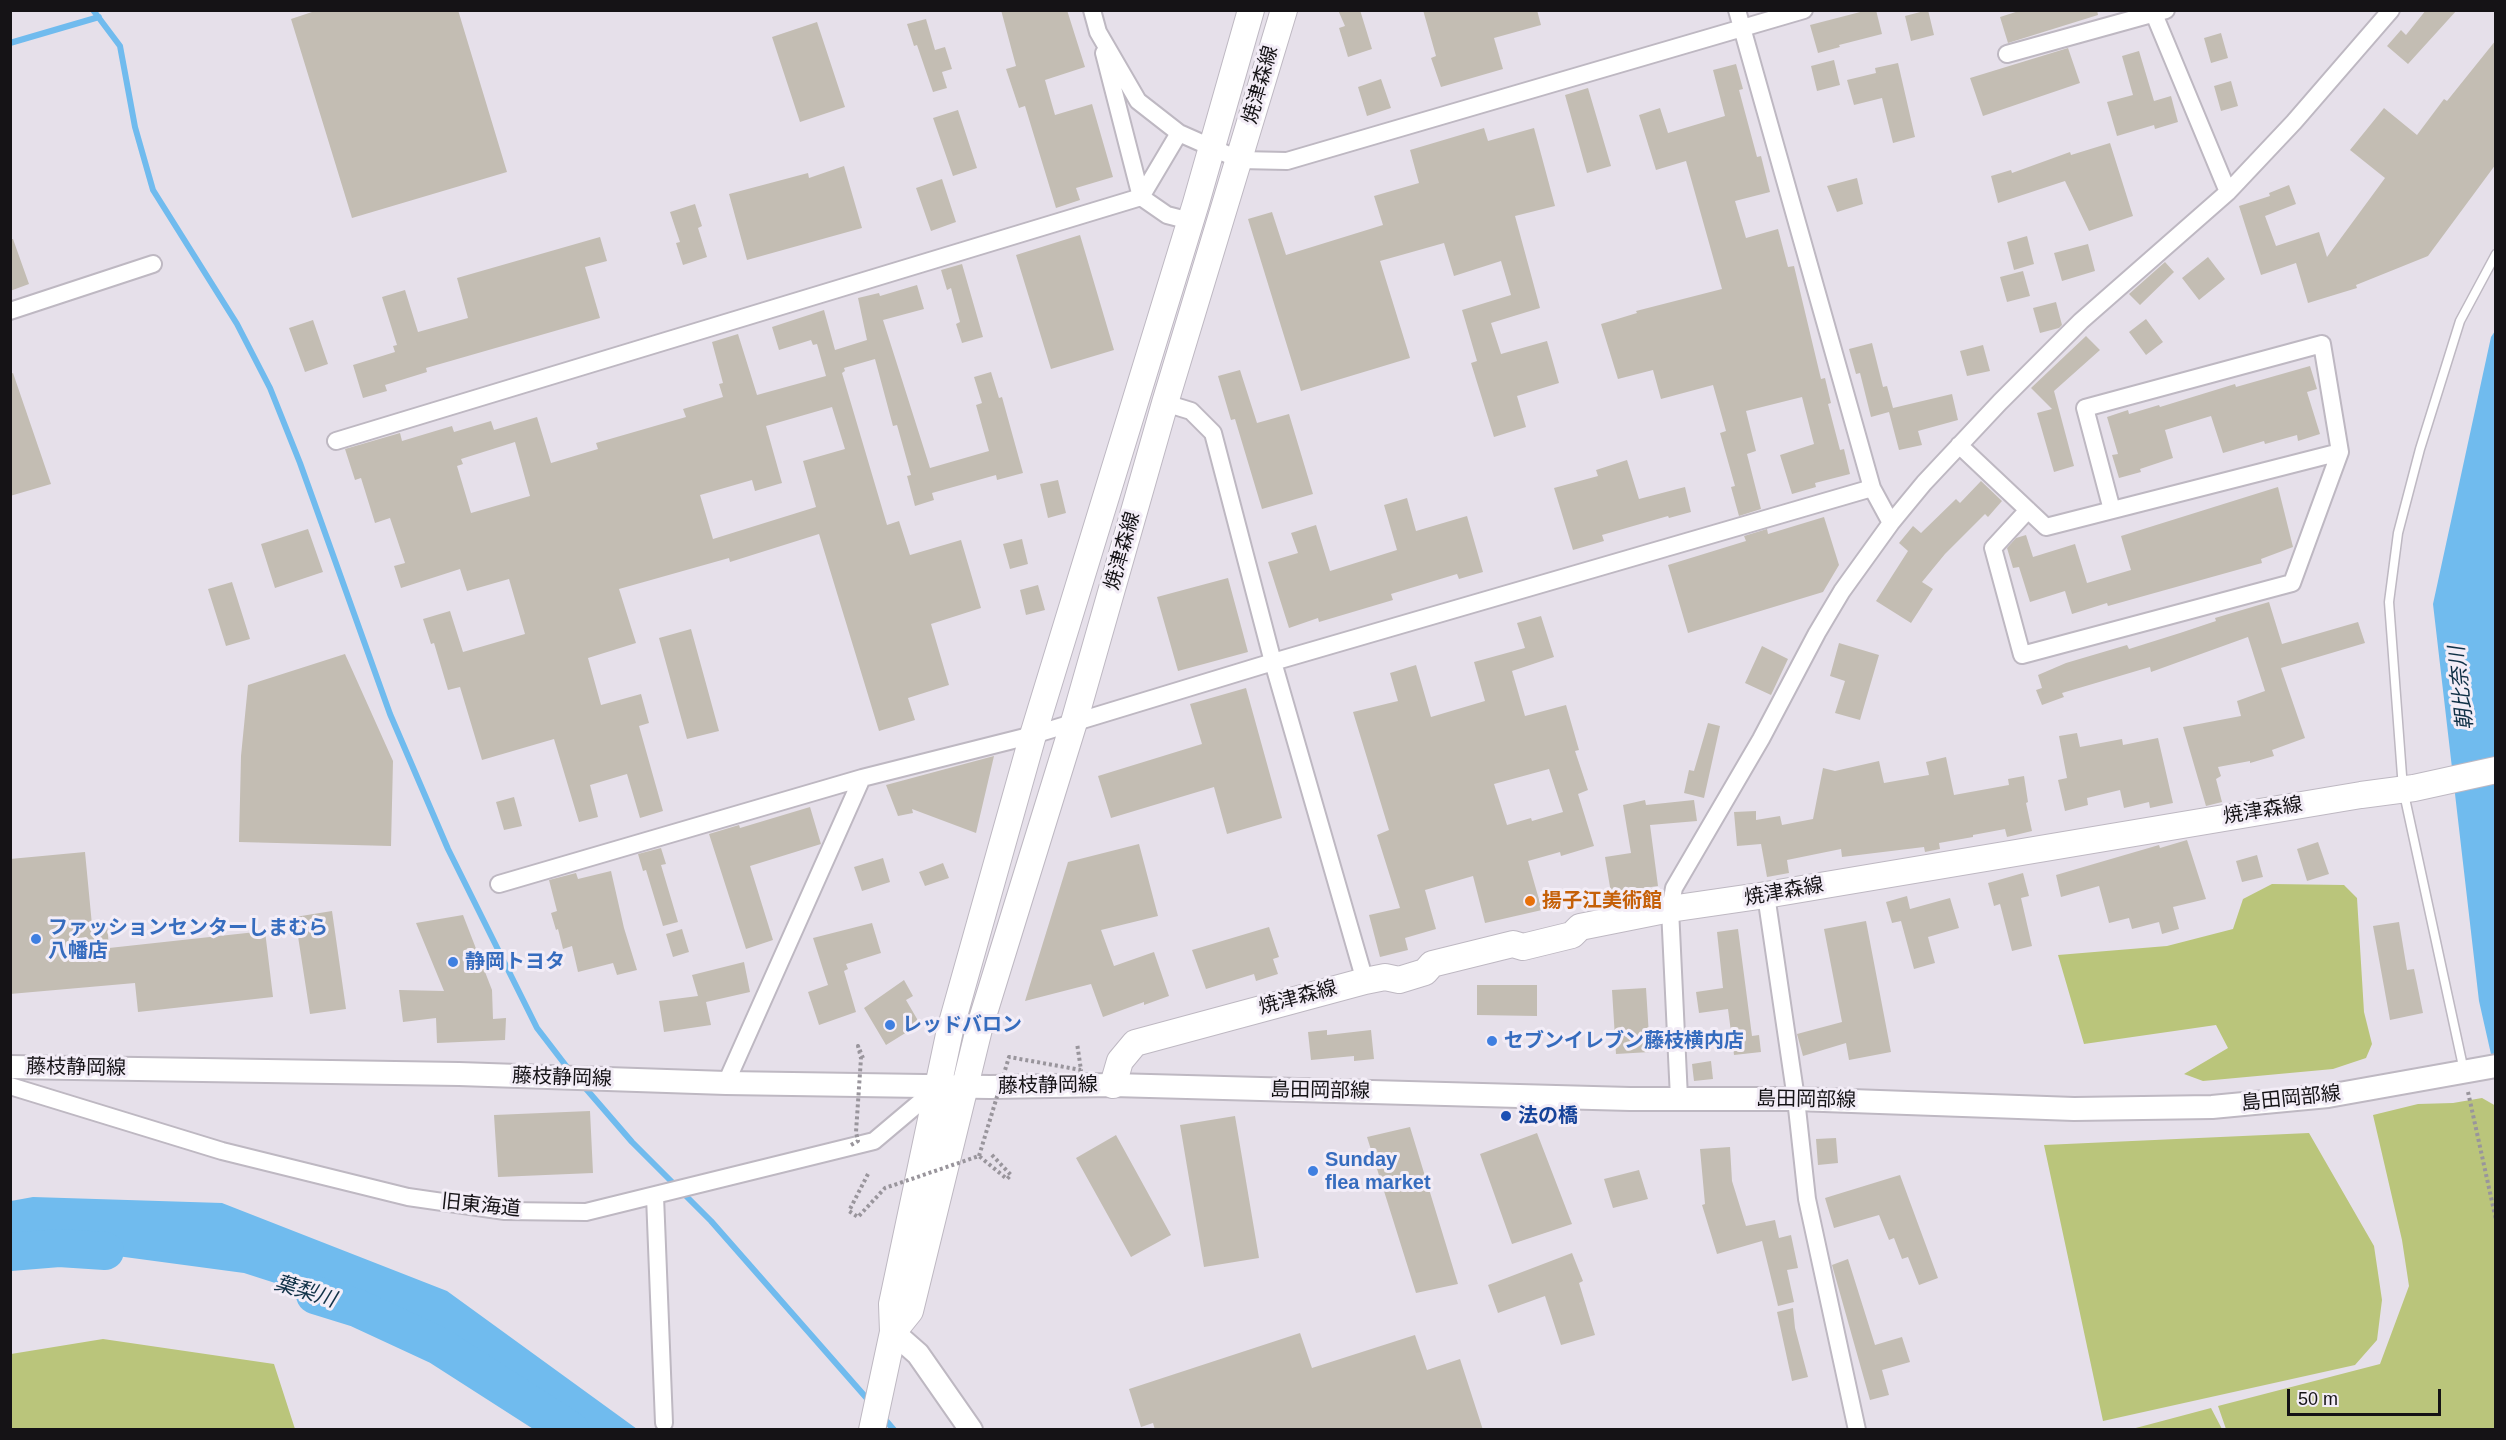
<!DOCTYPE html>
<html>
<head>
<meta charset="utf-8">
<style>
	body { margin:0 }
	#map { position:relative; width:2506px; height:1440px; overflow:hidden; background:#e6e0ea; font-family:Arial,sans-serif }
	canvas { display:block }
	.frame { position:absolute; inset:0; border:12px solid #151316; pointer-events:none }
	.scale { position:absolute; left:2287px; top:1389px; width:154px; height:27px; box-sizing:border-box; border:3px solid #151316; border-top:0; padding-left:8px; font-size:18px; line-height:21px; white-space:nowrap; color:#151316; -webkit-text-stroke:4px #f3edf7; paint-order:stroke }
</style>
</head>
<body>
<div id="map">
<canvas width="2506" height="1440"></canvas>
<div class="frame"></div>
<div class="scale">50 m</div>
</div>
<script>
const ctx = document.querySelector('canvas').getContext('2d');
ctx.lineJoin = 'round';
function paint(path, color) { ctx.fillStyle = color; ctx.fill(path, 'evenodd'); }
function stroke(path, color, width, dash) { ctx.strokeStyle = color; ctx.lineWidth = width; ctx.lineCap = dash ? 'butt' : 'round'; ctx.setLineDash(dash || []); ctx.stroke(path); }
function write(font, color, halo, rows, align = 'center') {
  ctx.font = font + ' Arial,"Noto Sans JP",sans-serif'; ctx.lineWidth = 6; ctx.setLineDash([]); ctx.textBaseline = 'middle'; ctx.strokeStyle = halo; ctx.fillStyle = color; for (const [text, x, y, turn = 0] of rows) {
    ctx.save(); ctx.translate(x, y); ctx.rotate((+turn || 0) * Math.PI / 180); ctx.textAlign = isNaN(turn) ? turn : align; if (halo) ctx.strokeText(text, 0, 0); ctx.fillText(text, 0, 0); ctx.restore();
  }
}
const green = new Path2D(`
	M2272,884L2344,885L2357,898L2364,1012L2372,1044L2366,1058L2333,1069L2203,1081L2184,1074L2228,1048L2216,1025L2084,1044L2058,955L2167,946L2233,929L2243,899Z
	M2482,1098L2496,1106L2495,1429H2226L2218,1406L2380,1364L2409,1286L2402,1240L2373,1115L2418,1104L2453,1103Z
	M2309,1133L2374,1246L2382,1300L2377,1340L2355,1365L2103,1421L2044,1145Z
	M103,1339L274,1364L295,1429H11V1354Z
	M2211,1408L2222,1429H2132Z`);
const water = new Path2D(`
	M2495,331V1072L2479,1001L2433,604L2491,337Z
	M33,1197L222,1203L447,1291L637,1429H578L468,1345L244,1273L20,1243L11,1247V1201Z`);
const stream = new Path2D(`
	M93,10L120,46L135,127L153,190L237,324L270,388L300,463L390,714L448,849L537,1028L570,1071
	M10,43L99,17
	M581,1083L632,1142L711,1221L870,1402
	M883,1417L894,1430`);
const river = new Path2D(`
	M10,1252L59,1248L105,1251
	M315,1295L357,1308L439,1346L570,1430`);
const building = new Path2D(`
	M318,10H458L507,172L352,218L291,19Z
	M1001,10H1067L1085,67L1045,80L1055,115L1092,104L1113,177L1076,188L1080,200L1056,208L1025,106L1019,108L1006,69L1016,66Z
	M1338,10H1360L1372,49L1348,57L1339,28L1345,26Z
	M1423,10H1537L1541,25L1494,38L1503,69L1441,87L1431,58L1436,56Z
	M1868,10H1876L1882,34L1839,45L1840,47L1818,53L1810,25Z
	M1928,10L1934,35L1911,41L1905,16Z
	M2022,10H2097L2098,15L2008,43L2000,17Z
	M2426,10H2457L2408,64L2387,46L2401,30L2406,35Z
	M926,19L935,50L945,47L952,69L942,72L947,88L933,92L917,45L914,46L907,24Z
	M817,22L845,107L800,122L772,37Z
	M2221,33L2228,58L2211,63L2204,38Z
	M2496,40V164L2428,256L2356,285L2357,288L2308,303L2296,263L2261,275L2239,206L2270,196L2269,193L2289,185L2296,204L2265,216L2276,246L2319,232L2327,257L2385,178L2350,150L2384,108L2417,135L2444,99L2447,101Z
	M2068,48L2080,83L1983,116L1970,78Z
	M2139,51L2154,101L2171,96L2178,122L2155,129L2154,125L2117,136L2107,102L2133,95L2122,56Z
	M1834,60L1840,85L1817,91L1811,66Z
	M1898,63L1915,137L1893,143L1882,98L1854,105L1847,80L1876,73L1875,68Z
	M1736,64L1743,89L1739,90L1757,157L1761,156L1770,192L1735,201L1746,238L1778,229L1788,267L1794,266L1821,379L1825,378L1831,403L1828,404L1840,450L1844,449L1850,474L1815,483L1816,487L1792,494L1780,455L1814,444L1802,397L1746,411L1756,451L1747,454L1761,509L1739,516L1731,487L1735,486L1720,433L1726,431L1713,385L1661,399L1653,370L1618,379L1601,324L1637,313L1636,311L1722,289L1686,161L1656,170L1639,115L1660,108L1668,133L1725,116L1713,70Z
	M1381,79L1391,108L1367,116L1358,87Z
	M2231,81L2238,106L2221,111L2214,86Z
	M1588,88L1611,166L1587,173L1565,95Z
	M958,110L977,168L953,176L933,118Z
	M1484,128L1488,141L1534,128L1555,206L1515,216L1540,308L1491,323L1501,354L1547,341L1559,383L1517,396L1526,427L1494,437L1471,363L1477,361L1462,310L1511,295L1501,261L1454,276L1444,243L1380,261L1410,358L1301,391L1248,219L1272,212L1286,255L1383,225L1374,196L1419,183L1410,150Z
	M2110,143L2133,216L2089,231L2065,181L1998,203L1991,176L2011,170L2012,173L2070,152L2071,155Z
	M844,166L862,228L747,260L729,194L808,173L809,178Z
	M1857,178L1863,204L1837,212L1827,186Z
	M942,179L956,222L931,231L916,188Z
	M695,204L702,226L698,228L707,257L683,265L676,243L680,242L670,212Z
	M1080,235L1114,350L1051,369L1016,255Z
	M2027,236L2034,264L2014,270L2007,242Z
	M600,237L607,261L585,267L600,318L426,368L427,372L385,385L387,391L363,398L353,365L395,352L393,346L397,345L382,297L405,290L418,332L468,318L457,278Z
	M10,239H13L29,284L10,291Z
	M2088,244L2095,271L2062,281L2054,253Z
	M2208,257L2225,279L2199,300L2182,278Z
	M2165,262L2174,272L2140,305L2129,294Z
	M962,264L983,337L962,343L956,324L960,322L951,288L947,290L941,270Z
	M2023,271L2030,296L2007,302L2000,277Z
	M917,285L924,309L883,320L930,468L989,451L976,405L982,403L974,377L991,372L999,398L1002,397L1023,473L997,480L996,475L932,493L934,500L915,506L907,476L911,475L897,425L893,426L875,359L844,368L845,371L842,373L887,525L899,521L910,555L961,540L981,608L931,624L949,685L908,698L915,720L879,731L819,534L730,562L729,558L619,589L636,643L588,658L601,705L641,694L649,723L639,726L663,811L640,818L627,774L590,785L598,817L579,822L554,739L482,760L460,687L448,690L434,643L431,644L423,619L450,611L463,652L525,634L509,579L467,591L460,569L401,588L394,566L405,563L390,518L375,523L361,478L355,480L345,449L400,433L402,441L452,426L454,432L491,421L494,430L537,417L551,463L598,449L596,443L686,417L683,409L723,397L719,384L723,383L712,342L738,334L757,395L826,376L817,344L813,345L811,340L779,350L772,327L824,310L835,350L867,340L858,298L879,293L880,296ZM832,407L845,449L803,461L816,507L713,539L700,495L752,480L755,491L782,483L766,426ZM515,442L530,496L471,513L457,466L463,464L461,459Z
	M2056,302L2062,325L2059,328L2040,333L2033,308Z
	M2146,319L2163,342L2146,355L2129,332Z
	M313,320L328,364L305,372L289,328Z
	M2086,336L2100,350L2054,391L2074,466L2054,472L2037,413L2052,409L2031,388Z
	M1872,343L1883,387L1887,386L1893,408L1952,394L1958,420L1918,431L1922,445L1899,450L1889,412L1871,417L1860,373L1856,374L1849,349Z
	M1983,345L1990,371L1967,376L1960,351Z
	M2310,366L2317,389L2307,392L2320,434L2298,441L2297,435L2265,444L2264,441L2223,453L2211,416L2165,430L2173,458L2140,469L2141,472L2119,478L2112,455L2118,454L2107,417L2128,410L2129,414L2159,405L2160,407L2235,384L2236,387Z
	M1240,370L1257,423L1289,414L1313,494L1262,509L1235,419L1231,420L1218,376Z
	M13,373L51,484L10,496V374Z
	M1627,460L1639,499L1685,487L1691,512L1669,518L1668,516L1602,535L1604,541L1573,550L1554,488L1598,476L1596,470Z
	M1058,480L1066,513L1048,518L1040,484Z
	M1981,481L2002,501L1988,517L1985,514L1945,554L1922,582L1933,589L1911,623L1876,601L1908,551L1899,543L1913,526L1921,533L1956,499L1960,503Z
	M2278,487L2293,547L2261,559L2262,563L2108,606L2107,603L2072,614L2065,591L2030,602L2019,567L2013,568L2007,548L2016,538L2026,535L2033,557L2075,544L2087,583L2131,570L2121,536Z
	M1407,498L1416,531L1467,516L1483,572L1459,579L1457,574L1391,594L1393,600L1319,622L1318,618L1289,628L1268,562L1298,553L1291,533L1316,525L1330,571L1397,550L1384,505Z
	M1824,517L1839,565L1823,592L1688,633L1668,565L1746,541L1744,536L1767,529L1768,534Z
	M308,529L323,572L275,588L261,544Z
	M1022,539L1028,564L1010,569L1003,544Z
	M1228,578L1248,652L1178,671L1157,597Z
	M232,582L250,639L226,646L208,589Z
	M1038,585L1045,610L1026,615L1020,590Z
	M2269,602L2282,644L2358,622L2365,643L2281,668L2305,738L2272,750L2274,756L2250,763V761L2218,767L2221,776L2216,779L2222,802L2206,806L2183,727L2241,716L2237,701L2265,691L2248,637L2151,672L2150,667L2062,693L2064,697L2042,705L2036,690L2042,688L2038,675L2066,663L2127,645L2129,649L2180,633L2216,621L2215,618Z
	M1541,616L1554,657L1512,671L1525,716L1566,705L1579,750L1575,751L1588,790L1578,794L1594,846L1561,856L1560,852L1528,861L1542,910L1485,923L1473,876L1425,890L1436,929L1405,938L1408,950L1380,957L1369,915L1400,908L1377,835L1389,830L1353,712L1398,701L1390,673L1416,665L1431,717L1485,701L1474,662L1525,648L1517,623ZM1549,769L1563,812L1532,821L1531,818L1507,825L1494,784Z
	M691,629L719,731L687,739L659,638Z
	M1839,643L1879,655L1860,720L1835,713L1845,681L1830,676Z
	M1762,646L1788,659L1771,695L1745,683Z
	M345,654L393,761L391,846L239,842L241,756L248,685Z
	M1246,688L1282,818L1227,834L1214,787L1111,818L1098,776L1202,744L1190,704Z
	M1708,723L1720,726L1704,798L1684,793L1689,770L1694,771Z
	M2077,733L2080,747L2122,739L2123,745L2158,738L2173,803L2150,808L2149,802L2124,808L2120,790L2087,798L2088,805L2065,811L2058,780L2067,778L2059,736Z
	M994,756L976,833L912,809L913,813L898,816L886,785Z
	M1946,757L1954,795L2009,785L2008,779L2024,776L2028,802L2026,803L2032,831L2007,837L2005,829L1973,835V837L1939,843L1940,849L1925,852L1924,847L1842,857L1841,849L1787,860L1789,873L1767,877L1761,844L1737,846L1734,812L1756,811V820L1780,816L1782,825L1813,819L1823,768L1835,771L1879,761L1884,783L1929,775L1926,762Z
	M514,797L522,826L504,830L496,802Z
	M1645,800L1646,805L1694,800L1697,821L1650,825L1658,886L1611,893L1605,857L1631,853L1623,805Z
	M810,807L821,844L750,866L773,940L746,949L709,834L739,825L740,828Z
	M2187,840L2206,899L2173,907L2179,929L2162,934L2159,922L2132,929L2129,918L2109,923L2099,886L2061,897L2056,875L2159,845L2160,848Z
	M2318,842L2329,874L2307,881L2297,849Z
	M1139,844L1158,916L1101,930L1114,966L1154,952L1169,996L1144,1005V1002L1103,1017L1091,984L1025,1001L1068,862Z
	M661,848L666,864L661,865L678,922L663,926L646,870L643,871L638,854Z
	M85,852L92,925L107,924L109,948L265,931L273,997L138,1012L135,983L10,994V859Z
	M2257,855L2263,877L2242,882L2236,861Z
	M883,858L890,882L862,891L854,867Z
	M943,863L949,878L925,886L919,872Z
	M611,871L624,928L637,970L617,975L613,963L578,972L572,946L563,949L558,929L556,930L551,913L557,911L549,880L576,873L578,879Z
	M2023,873L2029,896L2021,898L2032,946L2012,951L2000,904L1994,906L1988,883Z
	M1907,896L1910,909L1950,898L1959,928L1928,937L1935,963L1914,969L1901,921L1892,923L1886,902Z
	M332,911L346,1009L310,1014L295,917Z
	M463,915L492,990L493,1019L506,1018L505,1040L437,1043L436,1018L403,1022L399,990L444,991L416,923Z
	M1866,921L1891,1052L1849,1060L1846,1043L1803,1056L1797,1034L1842,1022L1824,929Z
	M2399,922L2407,970L2414,969L2423,1013L2390,1020L2373,926Z
	M872,923L881,953L846,964L848,969L844,971L856,1012L819,1025L808,992L828,985L813,938Z
	M1269,927L1279,957L1273,959L1278,974L1256,981L1254,974L1206,989L1192,950Z
	M682,929L689,952L673,957L666,934Z
	M1738,929L1752,1036L1759,1035L1761,1052L1734,1055L1728,1009L1699,1013L1696,992L1723,988L1717,932Z
	M744,962L750,992L706,1002L711,1025L664,1032L659,1001L698,996L692,975Z
	M904,980L913,996L906,1000L920,1024L886,1045L864,1008Z
	M1477,985H1537V1016L1477,1015Z
	M1646,988L1650,1052L1616,1054L1612,990Z
	M1327,1030V1035L1371,1030L1374,1059L1354,1061V1056L1311,1060L1308,1032Z
	M1711,1061L1713,1079L1694,1081L1692,1064Z
	M590,1111L593,1173L498,1177L494,1115Z
	M1235,1116L1259,1258L1204,1267L1180,1125Z
	M1410,1127L1458,1284L1416,1293L1367,1137Z
	M1537,1133L1572,1224L1512,1244L1480,1154Z
	M1116,1135L1171,1235L1131,1257L1076,1158Z
	M1836,1138L1838,1163L1818,1165L1816,1139Z
	M1730,1147L1732,1181L1746,1226L1775,1220L1779,1238L1791,1235L1798,1268L1787,1270L1794,1302L1778,1306L1762,1241L1717,1254L1702,1205L1705,1204L1700,1149Z
	M1639,1170L1648,1199L1613,1208L1604,1179Z
	M1900,1175L1938,1278L1919,1285L1908,1257L1902,1259L1894,1238L1889,1240L1879,1215L1834,1228L1825,1198Z
	M1572,1253L1583,1281L1579,1283L1595,1335L1561,1345L1545,1296L1498,1313L1488,1285Z
	M1848,1259L1875,1345L1902,1337L1910,1362L1882,1370L1889,1395L1870,1400L1832,1265Z
	M1793,1308L1795,1328L1808,1377L1792,1381L1777,1312Z
	M1300,1333L1312,1368L1415,1335L1427,1370L1460,1359L1483,1430H1155L1153,1423L1141,1427L1129,1389Z`);
const path = new Path2D(`
	M2468,1092L2496,1220`);
const lane = new Path2D(`
	M2464,1071L2403,789L2389,602L2398,533L2420,449L2460,321L2496,254`);
const street = new Path2D(`
	M1092,10L1098,32L1138,101L1179,133L1240,160L1287,161L1804,10
	M1737,10L1872,488L1891,523
	M2154,14L2228,192
	M1104,53L1141,197L1167,215L1190,221
	M2007,54L2166,10
	M10,311L153,264
	M1165,403L1191,411L1213,433L1273,662L1365,981
	M336,441L1141,197L1179,133
	M1959,445L2046,527L2340,452
	M2028,510L1993,548L2022,655L2292,583L2340,452L2322,344L2085,408L2112,510
	M499,884L862,778L1033,735L1273,662L1872,488
	M1766,895L1796,1099L1807,1199L1857,1430
	M726,1083L862,778
	M10,1086L222,1151L408,1197L505,1211L586,1212L874,1141L938,1087
	M1679,1098L1670,909L1674,888L1761,739L1817,633L1842,591L1891,523L1924,483L2000,402L2081,321L2228,192L2294,122L2391,10
	M655,1196L664,1423`);
const secondary = new Path2D(`
	M10,1067L459,1074L726,1083L990,1087L1113,1085L1630,1099H1796L2074,1109L2212,1107L2328,1096L2496,1066
	M893,1332L918,1354L971,1430`);
const primary = new Path2D(`
	M1113,1085L1120,1061L1135,1043L1365,981L1385,977L1399,980L1425,972L1432,964L1513,944L1523,947L1572,935L1580,927L1670,909L1766,895L2361,795L2414,788L2496,770
	M893,1332L910,1311L979,1029L1074,722L1165,403L1284,10
	M872,1430L893,1332L892,1304L950,1030L1033,735L1196,203L1251,10`);
const pathBridge = new Path2D(`
	M851,1145L858,1141L856,1132L861,1058L858,1046L863,1058
	M979,1156L1009,1057L1081,1070L1077,1043
	M868,1174L849,1211L858,1217L885,1188L979,1156L1007,1179L1011,1175L991,1154`);
const markers = [
	[1530,901,6,"#e8710a"],
	[36,939,6,"#3f7fe0"],
	[453,962,6,"#3f7fe0"],
	[890,1025,6,"#3f7fe0"],
	[1492,1041,6,"#3f7fe0"],
	[1506,1116,6,"#1a4fb4"],
	[1313,1171,6,"#3f7fe0"]
];
const streetNames = [
	["焼津森線",1261,85,-74],
	["焼津森線",1123,551,-74],
	["焼津森線",2263,811,-9],
	["焼津森線",1784,892,-10],
	["焼津森線",1298,998,-15],
	["藤枝静岡線",76,1068,1],
	["藤枝静岡線",562,1078,2],
	["藤枝静岡線",1048,1086,-1],
	["島田岡部線",1320,1091,1],
	["島田岡部線",2291,1099,-6],
	["島田岡部線",1806,1100,1],
	["旧東海道",481,1206,6]
];
const foodNames = [
	["揚子江美術館",1542,901]
];
const shopNames = [
	["ファッションセンターしまむら",48,928],
	["八幡店",48,951],
	["静岡トヨタ",465,962],
	["レッドバロン",902,1025],
	["セブンイレブン藤枝横内店",1504,1041],
	["Sunday",1325,1160],
	["flea market",1325,1183]
];
const transitNames = [
	["法の橋",1518,1116]
];
const waterNames = [
	["朝比奈川",2462,688,-96],
	["葉梨川",305,1292,17]
];
paint(green, '#bac57b');
paint(water, '#70bbee');
stroke(stream, '#70bbee', 6);
stroke(river, '#70bbee', 38);
paint(building, '#c3bdb3');
stroke(lane, '#beb8c2', 11);
stroke(street, '#beb8c2', 20);
stroke(secondary, '#beb8c2', 26);
stroke(primary, '#beb8c2', 28);
stroke(path, '#99959c', 4, [3, 3]);
stroke(lane, '#fff', 8);
stroke(street, '#fff', 16);
stroke(secondary, '#fff', 22);
stroke(primary, '#fff', 26);
stroke(pathBridge, '#99959c', 4, [3, 3]);
for (const [x, y, r, color] of markers) { const dot = new Path2D(); dot.arc(x, y, r, 0, 2 * Math.PI); ctx.fillStyle = color; ctx.fill(dot); stroke(dot, '#f3edf7', 2); }
write('20px', '#151316', '#f3edf7', streetNames);
write('bold 20px', '#c56008', '#f3edf7', foodNames, 'left');
write('bold 20px', '#366cbe', '#f3edf7', shopNames, 'left');
write('bold 20px', '#164399', '#f3edf7', transitNames, 'left');
write('italic 21px', '#103147', '#f3edf7', waterNames);
</script>
</body>
</html>
